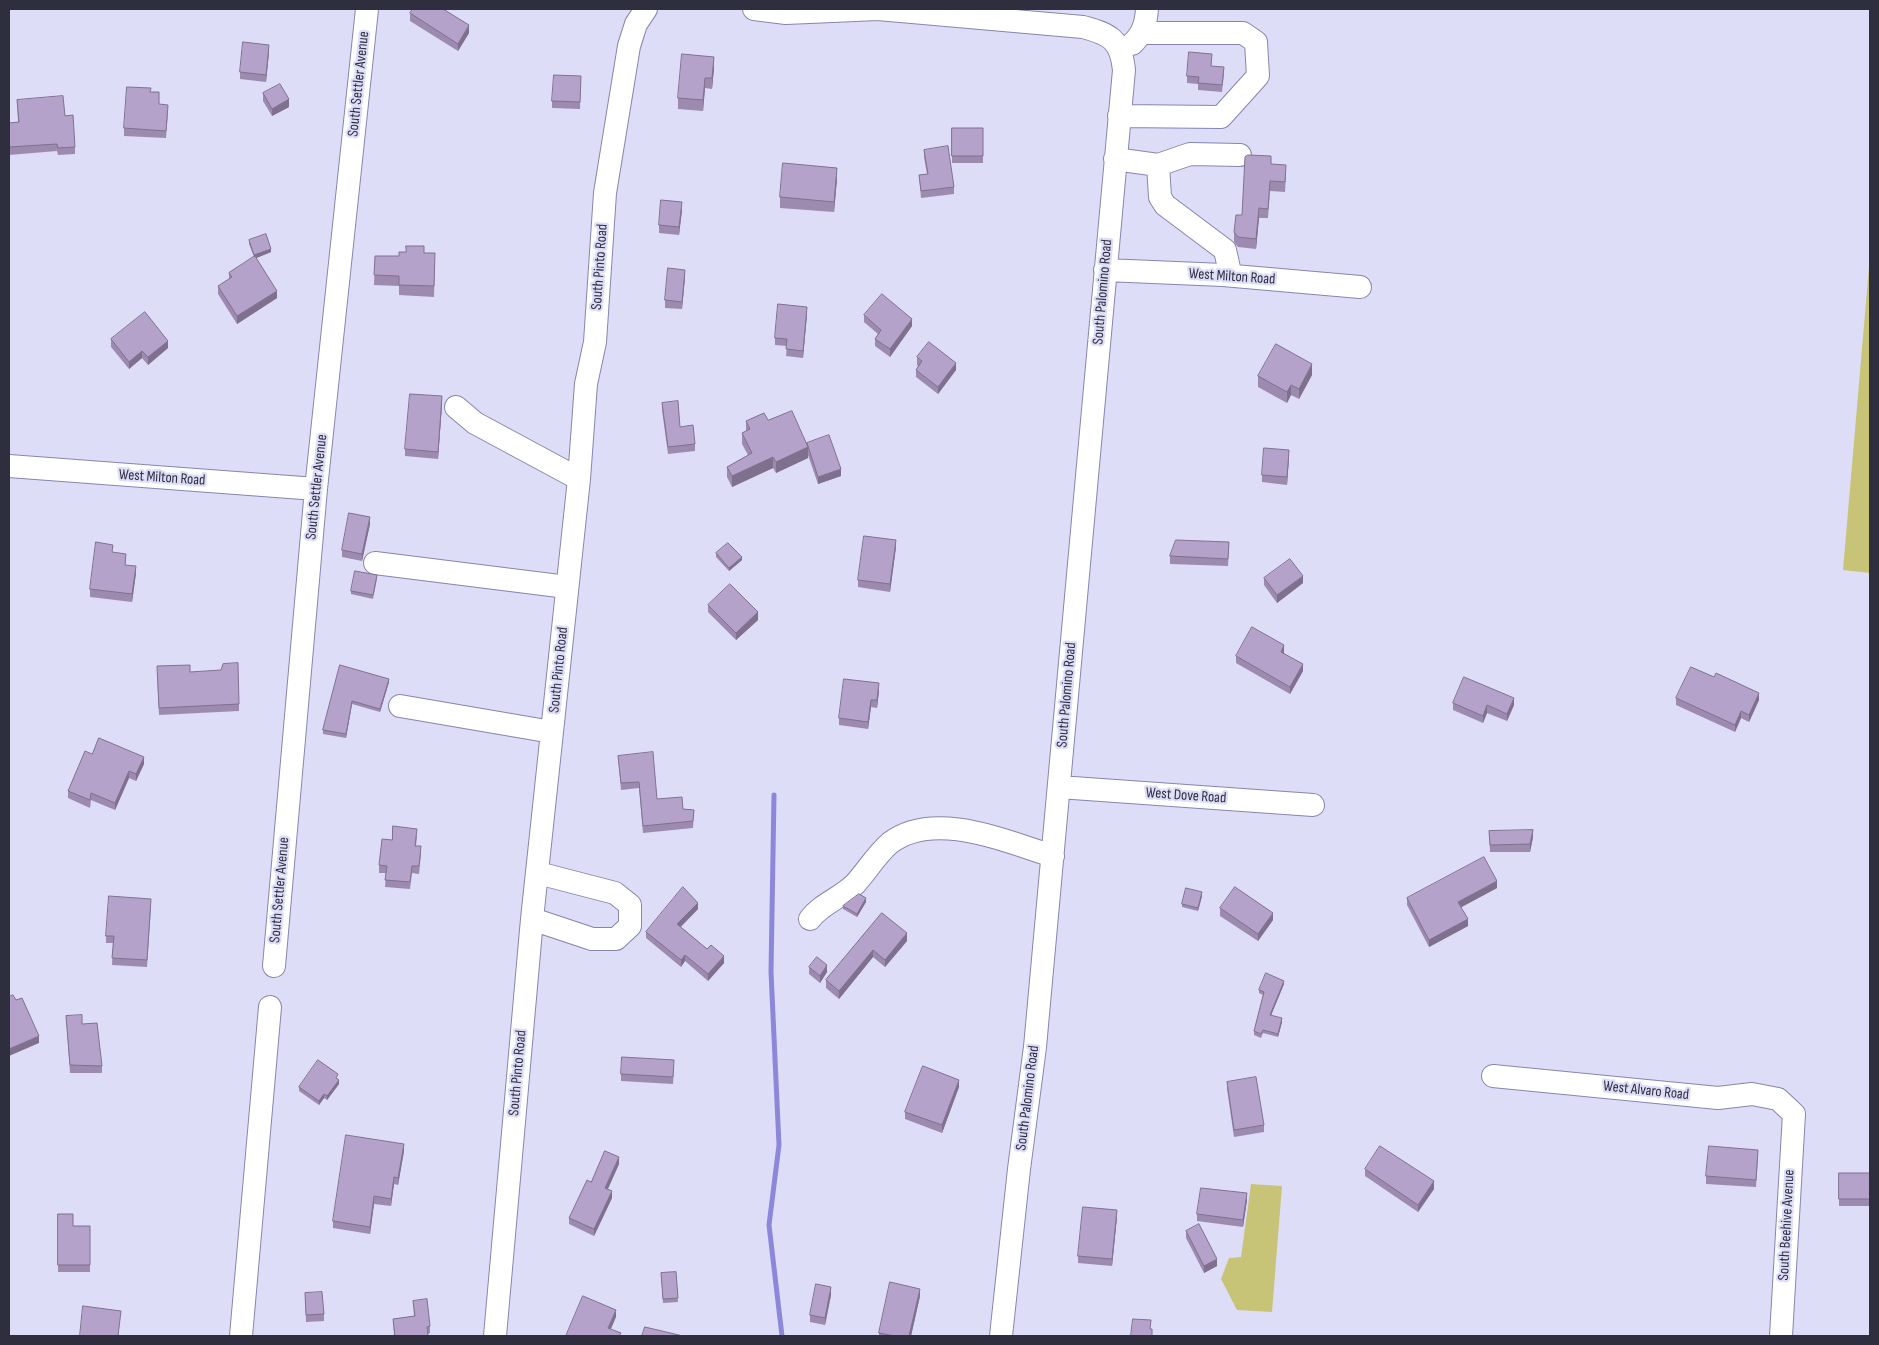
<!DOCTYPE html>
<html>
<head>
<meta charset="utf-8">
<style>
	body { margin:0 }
	#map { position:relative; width:1879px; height:1345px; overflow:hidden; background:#ddddf8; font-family:"Sofia Sans Condensed",sans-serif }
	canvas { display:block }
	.frame { position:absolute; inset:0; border:10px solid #2e2e3f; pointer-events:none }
</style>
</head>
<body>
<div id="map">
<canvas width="1879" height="1345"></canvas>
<div class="frame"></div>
</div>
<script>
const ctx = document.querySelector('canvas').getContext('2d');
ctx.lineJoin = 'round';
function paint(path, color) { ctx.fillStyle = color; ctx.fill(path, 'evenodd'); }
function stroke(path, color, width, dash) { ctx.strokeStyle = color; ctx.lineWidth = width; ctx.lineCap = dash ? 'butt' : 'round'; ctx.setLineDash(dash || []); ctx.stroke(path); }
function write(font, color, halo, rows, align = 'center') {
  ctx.font = font + ' "Sofia Sans Condensed",sans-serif'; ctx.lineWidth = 4.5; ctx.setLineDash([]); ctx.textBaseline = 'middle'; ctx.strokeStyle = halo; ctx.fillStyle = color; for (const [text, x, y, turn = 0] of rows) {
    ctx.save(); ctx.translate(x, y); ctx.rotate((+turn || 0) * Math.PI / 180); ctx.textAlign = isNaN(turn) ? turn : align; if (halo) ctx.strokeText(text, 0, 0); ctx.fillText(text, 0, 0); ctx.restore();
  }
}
const green = new Path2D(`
	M1870,255V573L1843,570Z
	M1251,1184L1282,1186L1272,1312L1237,1310L1221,1279L1229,1258L1241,1257Z`);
const stream = new Path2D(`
	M774,795L771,972L779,1145L769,1225L782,1336`);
const minor = new Path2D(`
	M754,9L786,13L878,9L1083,27C1110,34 1121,40 1124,70L1035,1047L1019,1169L1001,1336
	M1132,44C1143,34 1146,23 1147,9
	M1119,116L1221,117L1258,76L1256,42L1243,33H1142
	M1115,159L1158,165L1160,197L1165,205L1225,250L1229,268L1223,275
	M1158,165L1190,154L1240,155
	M1105,270L1223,275L1360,287
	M456,407L475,423L579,479
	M9,466L316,489
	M375,563L567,587
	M400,706L552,732
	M1059,787L1313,805
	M532,919L592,939H616L630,926V905L615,893L538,873
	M810,919C821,904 841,898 855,884C867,871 876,855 890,843C934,809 1007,842 1053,856
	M274,966L316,489L367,9
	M1493,1076L1718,1098L1752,1094L1778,1099L1794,1114L1781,1336
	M241,1336L270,1007
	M495,1336L532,919L579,479L586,384L595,342L605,193L629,46L636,24L646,9`);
const wall = new Path2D(`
	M410,13L469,33L458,51L410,21Z
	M269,52L266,82L240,79V72Z
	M1211,66L1224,74L1222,92L1198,90V84L1187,83V76Z
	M714,68L712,89L705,88L703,111L678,109V98Z
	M581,76L580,109L552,108V101Z
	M151,92L159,104L168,112L166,138L124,136V128Z
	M263,93L289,107L272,116L263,101Z
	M17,100L65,116L75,147V154L58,155L57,151L9,155V123L18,122Z
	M952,128H983V163H952Z
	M924,150L954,187V194L921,198L919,175L927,174L924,157Z
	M1271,164L1286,175L1285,192L1270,191L1268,218H1259L1256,249L1238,247L1234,242V232L1242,215Z
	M837,179L834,212L780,208V197Z
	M682,210L679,235L659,233V225Z
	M249,240L271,252L256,258L277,298L237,324L218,294V286L229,279V273L254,257L249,244Z
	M424,253L435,264L434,297L399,295V286L374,285L375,256H399Z
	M685,277L682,309L665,308V300Z
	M807,314L803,358L786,356L787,346L775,345V338Z
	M864,315L912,326L890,357L875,346V339L878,334L864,322Z
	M111,339L168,348L148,365L142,358L129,369L111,347Z
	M917,357L956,370L938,394L916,377V370L918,366L917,365Z
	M1312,375L1299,399L1291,395L1287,403L1258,387V376Z
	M662,403L680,427L695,444V451L668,454L662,410Z
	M442,404L438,459L405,456V449Z
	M768,420L807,443L841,476L818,484L808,455V458L776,473L773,468L732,487L727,477V467L748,455L742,444V433L746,431V421Z
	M1289,457L1287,485L1262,482V475Z
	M370,524L362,561L342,557V550Z
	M1229,542L1228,566L1170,564V556Z
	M896,547L890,592L858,587V580Z
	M113,552L126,561L125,565L136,573L132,602L90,597V589Z
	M716,553L742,560L729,571L716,557Z
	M1264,578L1303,583L1277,603L1264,585Z
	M377,579L373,599L351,594V591Z
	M708,605L758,620L736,640L708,612Z
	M1284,653L1303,671L1290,694L1236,663V656Z
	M340,665L389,682L380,712L352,704L346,738L323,734V730Z
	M190,672L239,704V711L159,715L157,673Z
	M1714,677L1759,700L1749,722L1741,718L1735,732L1676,705V698Z
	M879,691L877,708L871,707L868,729L839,725V718Z
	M1453,703L1514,705L1507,721L1487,713L1483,723L1453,710Z
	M92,754L144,764L136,781L129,778L115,810L91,800L90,808L68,798V791Z
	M618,756L657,799L683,809L694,810L693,828L643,833L639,788L621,790Z
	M1489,831L1533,837L1530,852H1490Z
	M417,836L416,846L421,854L419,874L412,873L410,889L385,887L386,873H379V865L392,840Z
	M1497,888L1461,907L1468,926L1429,947L1407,905V898Z
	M1202,896L1198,911L1182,907V904Z
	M866,902L857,917L843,909V906Z
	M151,906L147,967L112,965L113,943H106V936Z
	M1220,908L1273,920L1258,941L1220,916Z
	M698,909L681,927L724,963L708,981L685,961L681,967L646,938V932Z
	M882,913L907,941L885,967L873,957L839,999L826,988V980Z
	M809,967L827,972L820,983L809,974Z
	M1284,984L1271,1015L1282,1022L1278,1037L1263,1033L1261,1038L1254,1035V1031L1263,995L1259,993V990Z
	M66,1016L82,1024L102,1066V1073H70Z
	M674,1067L673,1084L621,1081V1074Z
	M338,1078L337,1079L339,1084L327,1100L324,1098L319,1105L299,1091V1087Z
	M1227,1082L1264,1125V1132L1234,1137L1227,1089Z
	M959,1087L942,1133L905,1119V1112Z
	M404,1151L398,1185L394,1184L391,1206L374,1204L370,1234L333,1228V1221Z
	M1758,1157L1756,1187L1706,1184V1176Z
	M619,1164L608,1189L612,1198L594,1236L569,1224V1218L591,1182Z
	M1365,1169L1434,1189L1418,1212L1365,1176Z
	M1839,1173H1870V1206H1839Z
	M1247,1200L1243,1227L1197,1221V1214Z
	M58,1214L73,1226H90V1272H58Z
	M1117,1217L1112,1266L1078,1263V1256Z
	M1186,1231L1217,1266L1204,1273L1186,1238Z
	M676,1272L678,1302L663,1303L661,1273Z
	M305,1293L324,1314V1321L306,1322Z
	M831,1295L825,1325L810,1322V1315Z
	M920,1296L911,1336H879V1333Z
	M413,1301L430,1326V1333L428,1334V1336H394L393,1319L414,1316Z`);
const shadedWall = new Path2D(`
	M469,25V33L458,51V44Z
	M269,45V52L266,82V75Z
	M714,57V68L712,89V78Z
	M705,78V88L703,111V100Z
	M289,99V107L272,116V109Z
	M837,168V179L834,212V202Z
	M682,202V210L679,235V227Z
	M1259,208V218L1256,249V239Z
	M271,249V252L254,259V255Z
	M685,270V277L682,309V302Z
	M277,291V298L237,324V316Z
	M807,307V314L803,358V351Z
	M912,319V326L890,357V349Z
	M168,341V348L148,365V357Z
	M142,351V358L129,369V362Z
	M956,363V370L938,394V387Z
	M1312,364V375L1299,399V389Z
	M1291,385V395L1287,403V392Z
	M442,396V404L438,459V452Z
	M808,447V458L776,473V462Z
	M1289,450V457L1287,485V477Z
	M773,457V468L732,487V476Z
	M841,469V476L818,484V477Z
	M370,517V524L362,561V554Z
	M896,540V547L890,592V584Z
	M742,557V560L729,571V568Z
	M136,566V573L132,602V594Z
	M1303,576V583L1277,603V595Z
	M758,612V620L736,640V633Z
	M1284,645V653L1281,659V652Z
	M1303,664V671L1290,694V687Z
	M389,679V682L380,712V709Z
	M879,683V691L877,708V700Z
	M1759,693V700L1749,722V715Z
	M1514,698V705L1507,721V714Z
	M871,700V707L868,729V722Z
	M352,701V704L346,738V734Z
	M1487,705V713L1483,723V716Z
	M1741,711V718L1735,732V725Z
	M144,757V764L136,781V774Z
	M129,771V778L115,810V803Z
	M1533,830V837L1530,852V844Z
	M1497,881V888L1458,909V902Z
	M1202,892V896L1198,911V908Z
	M866,898V902L857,917V914Z
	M698,903V909L677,930V924Z
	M1273,913V920L1258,941V934Z
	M1468,919V926L1429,947V940Z
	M907,933V941L885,967V960Z
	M873,950V957L839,999V991Z
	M685,955V961L681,967V960Z
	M724,956V963L708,981V974Z
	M827,965V972L820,983V976Z
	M1284,981V984L1270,1018V1015Z
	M1282,1018V1022L1278,1037V1034Z
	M39,1036V1043L9,1056V1049Z
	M339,1080V1084L327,1100V1096Z
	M959,1080V1087L942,1133V1125Z
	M324,1094V1098L319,1105V1101Z
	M404,1144V1151L398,1185V1178Z
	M619,1157V1164L605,1195V1188Z
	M394,1177V1184L391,1206V1199Z
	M1434,1181V1189L1418,1212V1205Z
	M612,1191V1198L594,1236V1229Z
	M1247,1193V1200L1243,1227V1220Z
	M374,1196V1204L370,1234V1227Z
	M1117,1210V1217L1112,1266V1259Z
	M1217,1259V1266L1204,1273V1266Z
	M831,1287V1295L825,1325V1318Z
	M920,1289V1296L911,1336H909Z
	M616,1310V1317L608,1336V1328Z`);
const building = new Path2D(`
	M413,9H443L469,25L458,44L410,13Z
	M243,42L269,45L266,75L240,72Z
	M1189,52L1212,54L1211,66L1224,67L1222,85L1198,83L1199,77L1187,76Z
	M682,54L714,57L712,78H705L703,100L678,98Z
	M554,75L581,76L580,102L552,101Z
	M280,84L289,99L272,109L263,93Z
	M127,87L151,88L150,92H159V104L168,105L166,131L124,128Z
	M63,96L65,116L73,115L75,147L58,148L57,144L9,147V123L19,122L17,100Z
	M952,128H983V156H952Z
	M948,146L954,187L921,191L919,175L928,174L924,150Z
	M1248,155L1271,156V164L1286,165L1285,182L1270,181L1268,209L1259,208L1256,239L1238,237L1234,232L1236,215H1242L1245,157Z
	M783,163L837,168L834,202L780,197Z
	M661,200L682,202L679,227L659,225Z
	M266,234L271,249L254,255L249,240Z
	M406,246H424V253H435L434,286L399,285V276L374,275L375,256H399V252H406Z
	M255,256L277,291L237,316L218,286L232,277L229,273Z
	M668,268L685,270L682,302L665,300Z
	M882,294L912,319L890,349L875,339L881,330L864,315Z
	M778,304L807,307L803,351L786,349L787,339L775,338Z
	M145,312L168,341L148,357L142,351L129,362L111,339Z
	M929,342L956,363L938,387L916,370L922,361L917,357Z
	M1276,344L1312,364L1299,389L1291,385L1287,392L1258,376Z
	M410,394L442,396L438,452L405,449Z
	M678,401L680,427L693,425L695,444L668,447L662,403Z
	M792,411L808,447L776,462L773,457L732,476L727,467L752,453L742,433L750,429L746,421L764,413L768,420Z
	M829,435L841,469L818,477L807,443Z
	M1264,448L1289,450L1287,477L1262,475Z
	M349,513L370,517L362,554L342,550Z
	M864,536L896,540L890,584L858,580Z
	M1176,540L1229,542L1228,559L1170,556Z
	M96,542L113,545L112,552L126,554L125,565L136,566L132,594L90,589Z
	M728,543L742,557L729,568L716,553Z
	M1290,559L1303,576L1277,595L1264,578Z
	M355,571L377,575L373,595L351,591Z
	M730,584L758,612L736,633L708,605Z
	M1252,627L1284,645L1281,652L1303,664L1290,687L1236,656Z
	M238,663L239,704L159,708L157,666L190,665V672L221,670L223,664Z
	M340,665L389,679L380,709L352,701L346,734L323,730Z
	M1691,667L1714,677L1716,673L1759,693L1749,715L1741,711L1735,725L1676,698Z
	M1464,677L1514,698L1507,714L1487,705L1483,716L1453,703Z
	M844,679L879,683L877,700H871L868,722L839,718Z
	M99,738L144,757L136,774L129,771L115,803L91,793L90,800L68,791L85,751L92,754Z
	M653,752L657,799L682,797L683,809L694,810L693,821L643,826L639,782L621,783L618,756Z
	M393,826L417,829L415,846H421L419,866H412L410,882L385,880L387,866L379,865L382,839L392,840Z
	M1533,830L1530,844L1490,845L1489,831Z
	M1484,857L1497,881L1458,902L1468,919L1429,940L1407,898Z
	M683,887L698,903L677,924L707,949L711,945L724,956L708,974L685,955L681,960L646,932Z
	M1235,887L1273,913L1258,934L1220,908Z
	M1186,888L1202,892L1198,908L1182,904Z
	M859,894L866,898L857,914L843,906Z
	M109,896L151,899L147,960L112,958L114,936H106Z
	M882,913L907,933L885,960L873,950L839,991L826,980Z
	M817,957L827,965L820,976L809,967Z
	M1266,973L1284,981L1270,1015L1282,1018L1278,1034L1263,1030L1261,1034L1254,1031L1264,992L1259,990Z
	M13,995L16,1000L22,998L39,1036L9,1049V997Z
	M82,1015V1024L97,1023L102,1066L70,1065L66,1016Z
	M622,1057L674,1060L673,1077L621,1074Z
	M318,1060L338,1074L336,1078L339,1080L327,1096L324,1094L319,1101L299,1087Z
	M923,1066L959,1080L942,1125L905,1112Z
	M1256,1077L1264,1125L1234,1130L1227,1082Z
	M346,1135L404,1144L398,1178L394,1177L391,1199L374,1196L370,1227L333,1221Z
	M1380,1146L1434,1181L1418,1205L1365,1169Z
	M1709,1146L1758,1150L1756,1180L1706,1176Z
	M605,1151L619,1157L605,1188L612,1191L594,1229L569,1218L587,1180L591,1182Z
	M1839,1173H1870V1199H1839Z
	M1201,1188L1247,1193L1243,1220L1197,1214Z
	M1083,1207L1117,1210L1112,1259L1078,1256Z
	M58,1214H73V1226H90V1265H58Z
	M1199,1224L1217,1259L1204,1266L1186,1231Z
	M676,1272L678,1298L663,1299L661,1273Z
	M890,1282L920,1289L909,1336H895L879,1333Z
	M816,1284L831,1287L825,1318L810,1315Z
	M322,1292L324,1314L306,1315L305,1293Z
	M583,1296L616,1310L608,1328L621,1333L619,1336H566Z
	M427,1299L430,1326L427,1327L428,1336H395L393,1319L415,1316L413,1301Z
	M83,1306L121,1311L118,1336H80Z
	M1133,1319L1151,1320L1150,1329H1152V1336H1131Z
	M645,1327L683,1336H642Z`);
const streetNames = [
	["South Settler Avenue",359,84,-84],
	["South Pinto Road",600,267,-86],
	["West Milton Road",1232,277,4],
	["South Palomino Road",1103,292,-85],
	["West Milton Road",162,478,4],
	["South Settler Avenue",317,487,-84],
	["South Pinto Road",559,670,-84],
	["South Palomino Road",1067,695,-85],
	["West Dove Road",1186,796,4],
	["South Settler Avenue",280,890,-85],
	["South Pinto Road",518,1073,-85],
	["West Alvaro Road",1646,1091,6],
	["South Palomino Road",1028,1098,-83],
	["South Beehive Avenue",1787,1225,-87]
];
paint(green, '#c8c477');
stroke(stream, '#8d87da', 5);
stroke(minor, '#8685af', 24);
stroke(minor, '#fff', 22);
paint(wall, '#9c8baf');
paint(shadedWall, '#7f718e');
paint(building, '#b5a2cb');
stroke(building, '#7f718e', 1);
write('15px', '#2e2e3f', '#ddddf8', streetNames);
</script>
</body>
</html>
